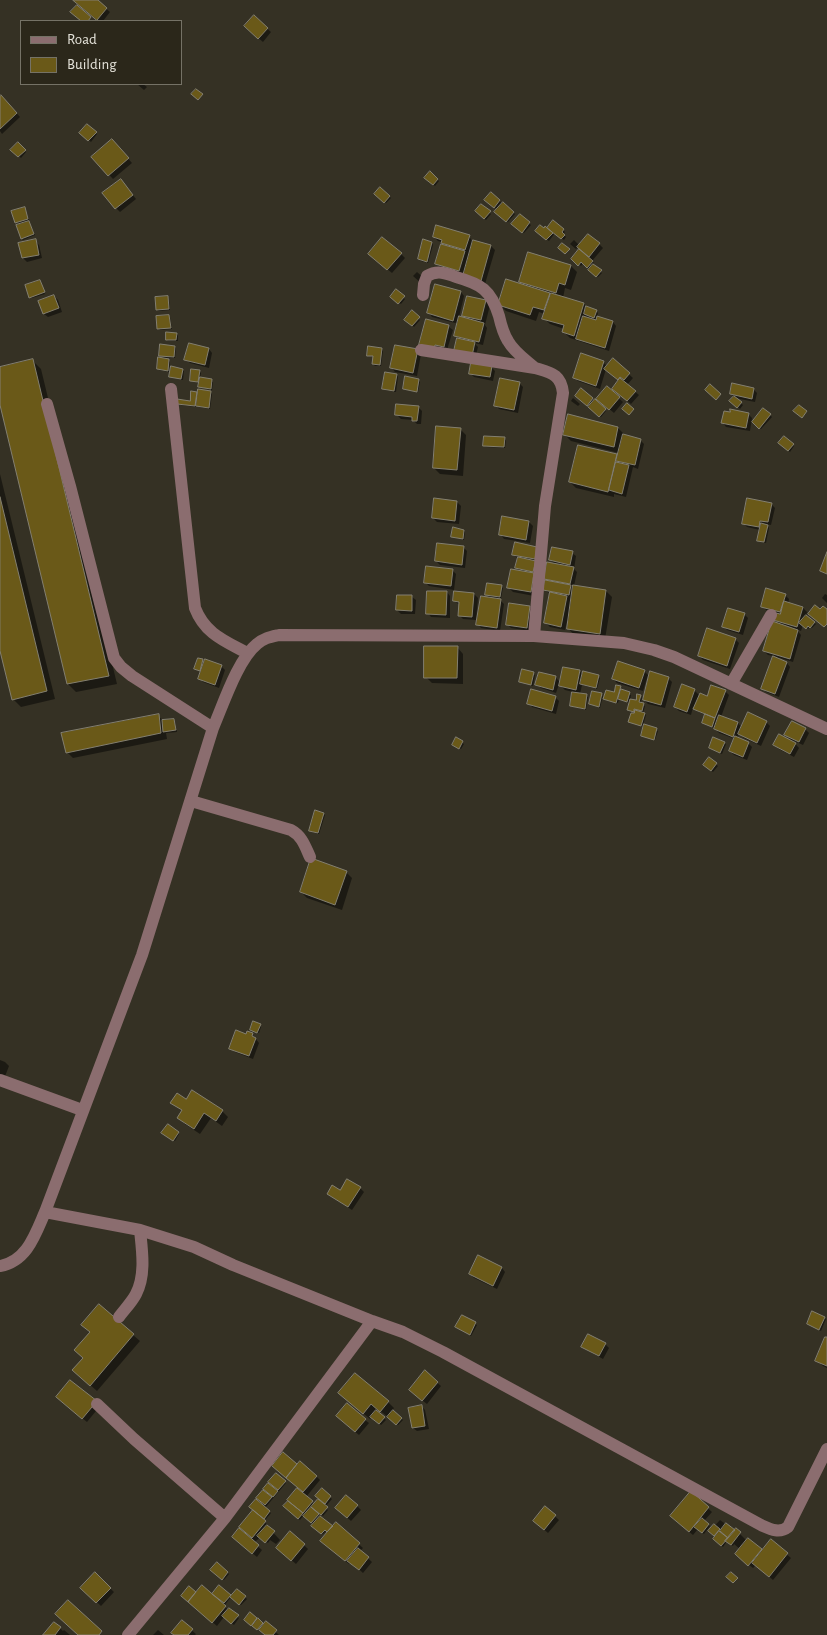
<!DOCTYPE html>
<html>
<head>
<meta charset="utf-8">
<style>
	body { margin:0 }
	#map { position:relative; width:827px; height:1635px; overflow:hidden; background:#353124; font-family:"Alegreya Sans",sans-serif }
	canvas { display:block }
	.legend { position:absolute; left:20px; top:20px; width:162px; height:65px; box-sizing:border-box; background:#2b271a; border:1px solid #757266; margin:0; padding:6px 9px; list-style:none; font-size:15px; color:#e4e2d9 }
	.legend li { display:flex; align-items:center; gap:10px; height:25px }
	.legend b { width:25px; border:1px solid #757266 }
</style>
</head>
<body>
<div id="map">
<canvas width="827" height="1635"></canvas>
<ul class="legend">
<li><b style="height:6px;background:#8b6d6f"></b>Road</li>
<li><b style="height:14px;background:#6a5918"></b>Building</li>
</ul>
</div>
<script>
const ctx = document.querySelector('canvas').getContext('2d');
ctx.lineJoin = 'round';
function paint(path, color) { ctx.fillStyle = color; ctx.fill(path, 'evenodd'); }
function stroke(path, color, width, dash) { ctx.strokeStyle = color; ctx.lineWidth = width; ctx.lineCap = dash ? 'butt' : 'round'; ctx.setLineDash(dash || []); ctx.stroke(path); }
const shadow = new Path2D(`
	M96,0L110,12L103,21H100L79,4Z
	M254,17L271,32L263,42L249,30Z
	M137,84H143L147,87L144,90Z
	M1,96L20,117L2,134L0,131Z
	M87,125L97,134L91,142L81,133Z
	M18,144L26,152L21,158L12,150Z
	M115,144L132,163L113,179L93,157Z
	M430,173L439,181L435,186L426,178Z
	M124,184L136,199L120,212L116,208Z
	M381,189L391,198L386,203L376,194Z
	M491,194L515,214L508,222L496,212L498,210L486,200Z
	M481,205L491,214L486,220L476,211Z
	M24,208L29,220L27,221L30,224L35,235L23,240L19,225L16,222Z
	M520,216L531,225L524,233L513,224Z
	M553,222L565,232L563,234L566,237L564,240L555,233L549,241L537,231L547,230Z
	M469,236L472,241L491,246L495,250L485,284L441,268L437,264L442,242L438,241L434,237Z
	M574,240L580,246L599,244L603,248L592,261L594,263L592,265L602,273L598,277L583,263L581,266L573,259L586,254L578,247L576,249L570,244Z
	M35,241L39,245L42,258L27,262L23,258Z
	M432,243L433,245L428,263L421,261L419,259Z
	M401,254L405,258L392,273L373,257Z
	M571,266L577,272L571,290L565,288L563,298L584,304L587,308L596,311L598,313L597,317L613,322L616,326L609,351L570,338L564,332V329L550,324L544,318L545,314L539,312L536,321L506,311L500,305L525,286L520,282Z
	M417,272L426,280L422,284L413,276Z
	M40,282L45,294L32,298L30,297Z
	M396,291L405,299L401,304L391,297Z
	M461,292L464,296L459,317L469,320L464,315L486,301L490,305L485,325L487,328L483,345L474,343L478,347L475,359L455,351L458,338L456,335L459,324L432,317L429,313Z
	M54,296L58,300L62,312L48,317L44,314L40,302Z
	M168,297L169,299L170,310L159,311L157,310Z
	M412,312L420,320L414,327L406,319Z
	M169,316L170,317L172,329L160,330L159,328Z
	M426,321L449,327L453,330L447,350L424,348Z
	M176,334L178,335V341H168L167,340Z
	M396,346L421,354L417,376L395,372L392,368Z
	M175,347L176,348L175,358H166L170,362L169,372L159,370L158,369L164,359L160,356Z
	M209,349L212,353L209,368L190,363L186,359Z
	M381,349L383,351L381,366H375L373,364L374,357L368,355Z
	M32,360L41,369L117,684L76,692L68,684L0,399V368Z
	M613,360L633,378L627,385L639,395L631,404L617,392L620,381L606,369L600,389L578,381L574,377L603,362L608,367Z
	M491,367L495,371L493,381L474,377L470,373Z
	M182,370L184,371L183,380L170,376Z
	M200,372L201,373L200,378L213,382L212,390L208,389L212,394L210,409L199,407L196,404V407L180,405L178,403H191L196,393L198,396L207,392L208,389L199,386L200,383L191,380Z
	M397,375L398,377L396,392L385,390L384,388Z
	M418,380L420,382L418,392L404,388Z
	M519,383L523,387L518,413L499,409L496,405Z
	M607,388L623,402L614,413L601,402Z
	M753,389L757,393L755,402L735,398L743,405L740,409L731,401L734,397L731,394Z
	M581,390L606,411L601,417L576,396Z
	M573,398L580,404L578,406L571,401Z
	M418,407L422,411L421,424H417L413,420L401,419L397,415Z
	M764,410L772,417L761,429L753,422Z
	M748,414L752,418L750,431L726,427L723,423Z
	M618,428L624,434V436L640,440L644,444L638,469L633,467L626,497L614,494V497L576,488L570,482L616,455L618,458L619,453L571,441L565,435Z
	M460,429L466,435L463,476L440,474L434,468Z
	M785,438L794,446L790,452L780,443Z
	M504,439L506,440L505,448L486,447L484,445Z
	M0,474L55,699L21,707L13,699L0,646Z
	M457,502L461,506L459,524L437,522L433,518Z
	M771,504L775,508L771,525L766,524L769,528L766,543L758,540L760,530L747,527L743,523Z
	M529,522L533,526L530,543L504,539L501,535Z
	M464,531L465,532L464,540L453,537Z
	M463,547L467,551L465,568L440,565L436,561Z
	M536,548L535,573L531,572L537,578L534,596L513,592L509,588L521,572L517,568L518,559L514,555Z
	M572,553L576,556L574,569L577,572L574,586L606,591L612,597L605,639L574,635L568,628L569,622L567,621L565,630L550,627L546,623L551,594L544,590L549,582L545,578L555,564L550,560Z
	M452,570L456,574L454,590L429,586L425,582Z
	M501,587L503,588L501,598H498L504,604L500,631L481,628L478,624L490,598L486,595Z
	M447,592L450,596V618L431,617L428,613Z
	M474,594L478,598L476,620L463,619L459,615L460,605L454,601Z
	M825,594L827,595V603L822,598Z
	M785,595L789,599L788,604L803,608L807,612L806,616L816,624L812,628L810,626L808,629L803,625L801,631L796,629L801,635L793,662L780,658V660L787,663L790,667L779,697L766,692L762,688L774,656L768,655L764,651L781,625L775,620L777,613L766,610L763,606Z
	M412,597L416,600L415,614H401L397,610Z
	M529,608L533,611L530,631L511,628L507,624Z
	M744,614L748,618L743,635L727,630L723,626Z
	M735,639L739,643L730,669L703,660L699,656Z
	M457,647L463,654V684L432,683L426,677Z
	M199,659L205,663L221,666L225,670L219,688L203,682L200,678L202,672L195,668Z
	M523,671L535,675L533,686L521,682Z
	M579,671L583,675L584,672L600,678L597,689L582,685L580,694L588,697L586,710L571,706L573,692L565,690L559,684L556,693L541,688L537,684L556,678L561,683Z
	M644,671L648,675L643,691L617,683L613,679Z
	M668,678L672,682L665,708L648,704L644,700Z
	M620,687L622,691L631,695L630,700L637,702L640,696L642,698L640,704L645,706L643,713L646,715L643,725L658,731L655,740L642,735L644,727L629,721L639,714L628,709L630,703L619,699L618,703L606,700L603,696L600,708L591,704L601,695L605,698L614,694Z
	M694,690L700,696L708,698L725,691L729,695L721,717L738,723L742,728L766,722L770,726L761,746L744,738L739,734L737,738L748,743L752,747L747,760L734,755L730,751L735,739L719,733L715,728L705,724L706,715L699,712L693,707L691,715L679,711L675,707Z
	M555,697L559,701L556,714L532,707L529,703Z
	M158,716L164,721L174,720L175,722L177,732L166,733L167,739L73,758L67,752Z
	M805,729L809,733L803,745L792,740L799,748L794,757L779,749L775,745L793,742L786,735Z
	M457,739L464,744L461,749L455,746Z
	M724,743L726,744L722,754L712,749Z
	M709,759L718,766L713,772L705,765Z
	M323,814L325,815L319,834L312,832L311,831Z
	M346,872L352,878L342,910L307,898L301,892Z
	M260,1025L261,1027L259,1033L253,1031Z
	M252,1034L259,1043L253,1059L235,1052L231,1048L247,1036Z
	M0,1060L5,1062L9,1066L4,1079L0,1078Z
	M187,1101L222,1111L228,1117L222,1126L211,1118L200,1134L185,1124L179,1118L183,1111L172,1102Z
	M178,1133L179,1134L175,1141L165,1135Z
	M360,1188L364,1192L352,1210L328,1194Z
	M478,1257L502,1268L505,1272L497,1289L474,1278L470,1274Z
	M99,1306L140,1341L97,1391L80,1376Z
	M463,1316L477,1325L471,1336L458,1328Z
	M824,1318L826,1319L821,1331L808,1324Z
	M827,1339V1368L823,1366L816,1360Z
	M605,1344L609,1348L603,1359L587,1350L583,1347Z
	M425,1372L441,1386L427,1404L414,1394Z
	M346,1399L388,1402L394,1408L392,1411L403,1420L398,1425L378,1409L376,1411L386,1420L381,1425L372,1417L370,1419Z
	M61,1401L100,1406L87,1422Z
	M421,1406L425,1410L429,1429L417,1431L413,1428Z
	M341,1420H365L369,1423L359,1435Z
	M283,1454L298,1466L316,1476L320,1480L306,1497L314,1505L320,1499L322,1490L332,1499L325,1507L328,1510L323,1516L321,1514L319,1516L333,1528L336,1524L363,1548L360,1551L372,1562L363,1573L351,1562L349,1564L326,1544L329,1532L327,1530L323,1534L304,1515L300,1520L285,1506L295,1508L296,1507L289,1500L299,1488L277,1469Z
	M276,1474L286,1483L265,1508L271,1513L266,1519L251,1507Z
	M691,1493L712,1512L704,1521L710,1526L704,1534L698,1529L693,1535L675,1520Z
	M357,1506L361,1510L351,1521L340,1511Z
	M546,1508L559,1520L548,1533L539,1525Z
	M253,1512L269,1526L268,1527L280,1540L276,1544L270,1540L268,1543L260,1537L254,1543L262,1550L257,1557L233,1537Z
	M720,1520L735,1531L736,1530L747,1541L748,1540L762,1551L771,1541L791,1558L773,1580L756,1565L753,1568L740,1558V1549L734,1544L733,1546L727,1541L723,1547L714,1539L716,1537L710,1531Z
	M291,1533L308,1549L296,1564L282,1552Z
	M217,1564L229,1574L224,1580L212,1570Z
	M95,1574L114,1592L101,1606L82,1588Z
	M219,1587L231,1597L237,1590L247,1599L241,1605L231,1597L224,1606L239,1618L234,1625L224,1617L217,1626L182,1596L189,1588L196,1594L218,1601L219,1599Z
	M250,1614L264,1625L266,1623L279,1635H266L247,1621Z
	M182,1622L196,1634L195,1635H175Z
	M54,1623L63,1631L64,1630L70,1635H45Z
	M158,1630L164,1635H153Z`);
const building = new Path2D(`
	M73,0H98L107,8L97,20Z
	M77,5L91,17L88,21H81L70,12Z
	M254,15L268,28L258,39L244,26Z
	M196,89L203,94L198,100L191,94Z
	M1,95L17,113L0,129V96Z
	M87,124L97,132L88,141L79,133Z
	M112,139L129,158L108,176L91,157Z
	M18,142L26,150L18,157L10,150Z
	M430,171L438,179L433,185L424,178Z
	M121,179L133,195L115,209L102,193Z
	M380,187L390,196L384,203L374,194Z
	M491,192L500,200L494,208L484,200Z
	M503,202L514,212L506,222L494,212Z
	M481,204L491,211L484,219L475,211Z
	M25,207L28,219L15,223L11,211Z
	M520,214L530,222L522,233L511,224Z
	M553,220L564,229L562,232L565,235L561,239L547,228Z
	M29,221L34,234L21,239L16,225Z
	M436,225L470,235L465,250L441,243L442,240L433,237Z
	M540,225L544,228L545,226L553,233L546,240L535,231Z
	M588,234L600,243L589,257L577,247Z
	M382,237L402,253L387,270L368,254Z
	M36,239L39,255L22,258L18,243Z
	M423,239L432,242L427,262L418,259Z
	M473,240L491,245L481,281L463,276Z
	M562,243L570,249L565,254L558,248Z
	M441,244L465,251L459,271L435,264Z
	M579,249L593,261L587,268L581,262L578,266L571,259Z
	M528,252L571,265L565,285L559,283L556,293L519,282Z
	M593,264L602,270L596,277L588,270Z
	M506,279L550,293L544,310L533,307L530,315L498,305Z
	M40,280L45,292L29,298L25,285Z
	M435,284L461,291L453,321L427,313Z
	M396,289L405,296L398,304L390,297Z
	M551,293L584,303L574,336L562,332L564,325L542,319Z
	M54,295L59,308L43,314L38,301Z
	M168,296L169,309L156,310L155,297Z
	M467,296L486,300L481,320L462,316Z
	M586,306L597,310L594,318L584,314Z
	M412,310L420,317L412,326L404,320Z
	M169,315L171,328L157,329L156,316Z
	M459,316L484,323L479,342L454,336Z
	M583,316L596,320L597,316L613,321L605,348L576,339Z
	M426,319L449,325L444,347L435,345L434,349L419,345Z
	M166,332L177,333L176,340H166Z
	M457,338L475,342L472,356L454,351Z
	M189,343L209,348L205,365L184,360Z
	M160,344L175,346L174,357L159,356Z
	M395,345L418,349L413,373L390,368Z
	M368,346L382,348L380,365L372,364L373,356H367Z
	M581,353L604,361L596,386L573,378Z
	M158,357L169,359L168,371L157,369Z
	M613,358L630,373L624,380L620,377L618,380L604,369Z
	M33,359L109,676L67,684L0,405V367Z
	M471,363L492,366L490,377L469,374Z
	M171,366L183,369L181,379L169,377Z
	M191,369L200,370L198,382L190,381Z
	M385,372L397,374L394,391L382,389Z
	M405,376L419,379L417,392L403,389Z
	M200,377L212,379L211,389L198,387Z
	M500,378L520,382L514,410L494,406Z
	M620,378L636,391L627,401L612,389Z
	M732,383L754,388L752,399L730,394Z
	M710,384L721,394L716,400L705,390Z
	M607,386L620,397L609,410L596,399Z
	M581,388L593,398L587,406L575,396Z
	M198,389L211,391L209,408L196,406Z
	M191,391L197,392L195,406L177,404V399L190,401Z
	M734,396L742,402L737,408L729,401Z
	M595,399L606,409L599,417L588,407Z
	M627,403L634,409L629,415L622,409Z
	M396,404L419,406L417,421H412V417L395,415Z
	M799,405L807,411L802,418L793,411Z
	M763,408L771,414L759,429L752,422Z
	M730,409L749,413L746,428L721,423L724,411L730,412Z
	M568,414L618,427L614,447L563,435Z
	M436,426L461,428L457,470L433,468Z
	M623,434L641,439L635,465L616,461Z
	M484,436L505,437L504,447L483,446Z
	M784,436L794,444L788,451L778,443Z
	M578,445L617,454L608,492L569,482Z
	M616,462L629,465L622,494L609,490Z
	M0,497L47,691L12,700L0,651Z
	M434,498L457,501L455,521L432,518Z
	M747,498L772,503L768,522L760,521L759,527L742,524Z
	M502,516L529,521L526,540L499,535Z
	M761,523L768,525L764,542L757,541Z
	M453,527L464,530L463,539L451,537Z
	M515,542L537,547L535,559L512,555Z
	M437,543L464,546L462,565L435,561Z
	M552,547L573,551L570,565L549,560Z
	M827,552V574L820,571Z
	M518,557L536,561L533,572L515,568Z
	M547,562L574,567L570,584L544,579Z
	M426,566L453,569L451,586L424,583Z
	M511,569L534,573L531,592L507,588Z
	M545,580L571,585L569,595L543,590Z
	M487,583L502,585L500,597L485,595Z
	M573,585L606,590L600,634L567,629Z
	M766,588L786,594L780,612L761,607Z
	M427,591H447L446,615L426,614Z
	M454,591L474,593L472,617L458,616L459,602L453,601Z
	M550,592L567,596L561,627L544,623Z
	M397,595H412V611L396,610Z
	M481,596L501,599L497,628L476,625Z
	M784,601L803,607L797,627L773,620L776,613L780,614Z
	M509,603L530,606L527,628L506,625Z
	M815,605L820,609L823,606L827,609V624L824,627L808,614Z
	M728,608L745,613L739,632L722,627Z
	M806,615L815,622L810,628L808,626L806,629L799,623Z
	M772,621L798,630L790,659L763,651Z
	M707,628L736,638L727,666L698,656Z
	M424,646H458L457,678H424Z
	M773,656L787,662L775,694L761,689Z
	M198,658L203,659L200,671L194,669Z
	M205,659L222,665L215,685L198,679Z
	M618,661L645,670L639,688L612,679Z
	M563,667L580,670L576,690L559,686Z
	M522,669L534,672L531,685L519,682Z
	M583,671L599,675L596,688L580,684Z
	M650,671L669,677L661,705L643,700Z
	M539,672L556,676L553,690L535,685Z
	M682,684L695,689L687,712L674,707Z
	M616,685L621,686L616,703L603,699L606,690L614,692Z
	M711,685L726,690L715,718L693,709L700,693L707,696Z
	M531,689L556,696L552,711L527,704Z
	M621,689L630,692L627,702L618,699Z
	M592,691L602,693L599,707L589,704Z
	M572,692L587,694L585,709L570,706Z
	M637,694L641,695L639,702L644,703L642,711L634,709V712L627,710L630,699L636,700Z
	M635,710L645,713L641,726L628,722L631,713H634Z
	M748,712L767,721L757,743L738,734Z
	M159,714L161,733L66,753L61,733Z
	M705,714L715,718L712,727L702,723Z
	M719,715L738,722L733,737L714,729Z
	M174,719L176,730L163,732L162,720Z
	M792,721L806,728L799,742L784,735Z
	M644,724L657,728L654,740L641,736Z
	M779,734L796,743L790,754L773,745Z
	M735,736L749,742L743,757L729,751Z
	M456,737L463,741L459,749L452,745Z
	M713,737L725,742L720,753L709,748Z
	M709,757L717,763L711,771L703,765Z
	M315,810L324,813L318,833L309,831Z
	M311,858L347,871L335,905L300,892Z
	M253,1021L261,1024L257,1033L250,1030Z
	M236,1030L246,1034L247,1031L253,1033L252,1036L256,1038L249,1056L229,1049Z
	M192,1090L223,1110L216,1121L204,1113L194,1129L177,1118L182,1110L170,1103L177,1093L186,1099Z
	M168,1124L179,1132L173,1141L161,1133Z
	M347,1179L361,1187L348,1207L327,1194L332,1185L340,1190Z
	M478,1255L502,1267L493,1286L469,1274Z
	M99,1304L134,1334L90,1386L72,1370L83,1358L74,1350L90,1332L81,1325Z
	M812,1311L825,1317L819,1330L807,1324Z
	M462,1315L476,1322L470,1335L455,1327Z
	M588,1334L606,1343L599,1356L581,1347Z
	M825,1337H827V1366L815,1361Z
	M425,1370L438,1382L422,1401L409,1390Z
	M355,1373L389,1401L380,1412L371,1404L363,1414L338,1393Z
	M70,1380L97,1401L82,1419L56,1397Z
	M347,1403L366,1419L355,1432L336,1416Z
	M422,1405L425,1426L412,1428L408,1408Z
	M376,1410L385,1417L379,1424L370,1417Z
	M393,1410L402,1418L396,1425L387,1417Z
	M283,1452L297,1464L286,1478L272,1466Z
	M300,1461L317,1476L303,1492L286,1478Z
	M276,1473L286,1481L278,1490L268,1482Z
	M268,1483L278,1491L273,1497L263,1489Z
	M297,1488L313,1501L303,1513L287,1500Z
	M322,1488L331,1496L325,1504L315,1496Z
	M263,1490L272,1497L265,1505L256,1498Z
	M691,1491L709,1507L689,1532L670,1516Z
	M346,1495L358,1505L347,1518L335,1508Z
	M256,1499L270,1511L264,1519L249,1507Z
	M318,1499L328,1507L321,1515L311,1507Z
	M288,1501L303,1513L298,1519L283,1506Z
	M545,1506L556,1515L544,1530L533,1521Z
	M311,1507L319,1514L311,1523L303,1516Z
	M253,1510L266,1521L252,1538L239,1527Z
	M320,1516L333,1526L327,1532L325,1530L321,1534L311,1526Z
	M702,1518L709,1524L702,1533L694,1527Z
	M336,1522L360,1543L345,1561L320,1541Z
	M726,1523L735,1530L728,1538L720,1531Z
	M714,1524L720,1529L714,1536L708,1531Z
	M267,1525L275,1531L265,1543L257,1536Z
	M239,1528L259,1545L252,1554L232,1537Z
	M736,1528L741,1532L731,1545L725,1541Z
	M290,1531L305,1544L291,1561L276,1548Z
	M719,1531L728,1538L721,1546L713,1539Z
	M748,1538L762,1549L748,1566L735,1554Z
	M771,1539L788,1553L769,1577L752,1563Z
	M358,1548L369,1557L359,1570L347,1561Z
	M217,1562L228,1572L222,1580L210,1570Z
	M95,1572L111,1588L96,1603L80,1588Z
	M731,1572L738,1578L733,1583L726,1577Z
	M202,1585L226,1606L212,1623L188,1602Z
	M219,1585L231,1595L224,1603L212,1594Z
	M189,1586L196,1592L188,1602L181,1596Z
	M237,1589L246,1596L239,1605L230,1597Z
	M68,1600L102,1631L99,1635H78L55,1614Z
	M229,1608L239,1615L231,1624L222,1616Z
	M250,1612L257,1618L251,1626L244,1620Z
	M258,1618L263,1623L257,1630L252,1626Z
	M182,1620L193,1629L188,1635H174L171,1633Z
	M266,1621L277,1630L273,1635H265L259,1630Z
	M54,1622L61,1627L55,1635H43Z`);
const minor = new Path2D(`
	M423,295L424,284L427,276C437,270 446,273 456,277C481,284 491,290 499,316C501,325 503,333 508,341C514,352 526,360 535,368
	M421,350L535,368C551,373 561,374 563,393L545,506L534,636
	M171,389L195,608C205,634 225,641 247,653
	M47,404L70,486L114,658L121,667L132,676L213,728
	M731,684L771,615
	M191,801L291,830C302,836 305,846 310,857
	M0,1080L82,1110
	M45,1212L140,1230L194,1247L233,1265L372,1321L225,1518L128,1635
	M0,1266C27,1261 35,1235 45,1212L142,955L213,728C223,705 238,659 257,644C264,638 270,637 279,635L534,636L624,643L654,650L674,657L827,729
	M119,1317C124,1310 132,1302 136,1294C146,1275 142,1250 140,1230
	M372,1321L403,1332L443,1352L761,1525C770,1529 779,1534 788,1527L827,1449
	M97,1404L134,1439L225,1518`);
paint(shadow, '#0007');
paint(building, '#6a5918');
stroke(building, '#837f70', 1);
stroke(minor, '#8b6d6f', 12);
</script>
</body>
</html>
